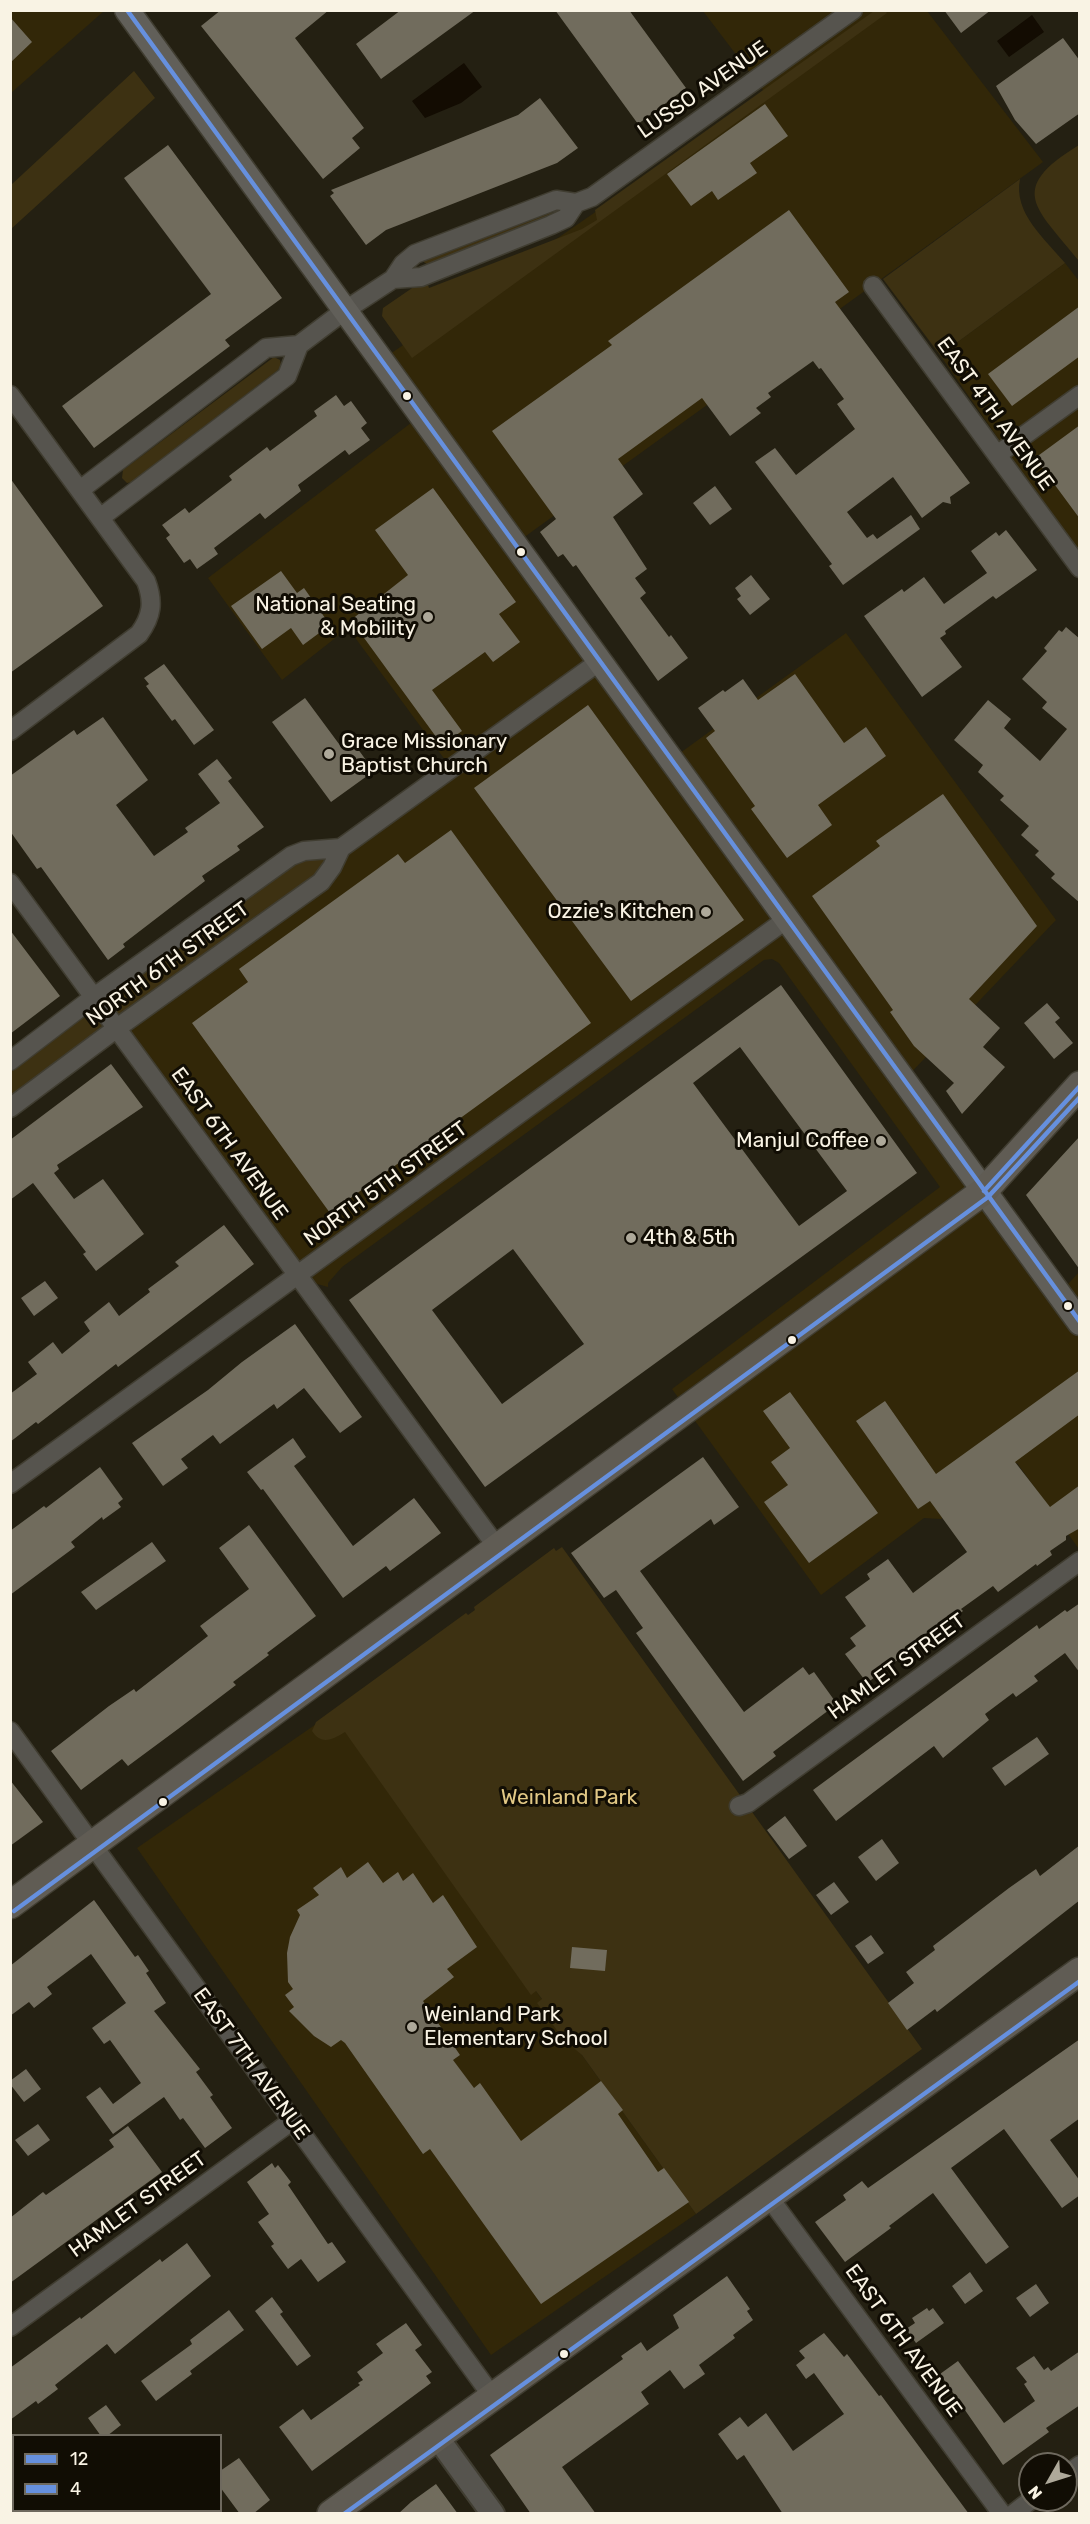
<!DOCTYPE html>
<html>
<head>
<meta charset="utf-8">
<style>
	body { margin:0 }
	#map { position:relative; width:1090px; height:2524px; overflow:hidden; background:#242012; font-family:Rubik,sans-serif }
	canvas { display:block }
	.frame { position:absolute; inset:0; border:12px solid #f9f3e4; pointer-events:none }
	.legend { position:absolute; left:12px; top:2434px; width:210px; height:78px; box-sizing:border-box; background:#110d04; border:2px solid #6e695e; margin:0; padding:8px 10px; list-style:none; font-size:18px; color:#f9f3e4 }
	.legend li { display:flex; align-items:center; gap:12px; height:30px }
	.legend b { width:30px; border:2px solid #6e695e }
	.north { position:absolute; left:1018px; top:2452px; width:60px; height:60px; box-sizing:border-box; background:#110d04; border:2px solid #6e695e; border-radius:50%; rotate:231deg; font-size:16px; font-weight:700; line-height:24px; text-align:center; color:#f9f3e4 }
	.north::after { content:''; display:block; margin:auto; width:21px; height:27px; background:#aea99a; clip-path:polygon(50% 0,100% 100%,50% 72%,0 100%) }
</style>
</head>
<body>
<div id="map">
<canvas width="1090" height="2524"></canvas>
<div class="frame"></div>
<ul class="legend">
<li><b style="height:8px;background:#6690de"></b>12</li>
<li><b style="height:8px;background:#6690de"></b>4</li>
</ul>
<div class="north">N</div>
</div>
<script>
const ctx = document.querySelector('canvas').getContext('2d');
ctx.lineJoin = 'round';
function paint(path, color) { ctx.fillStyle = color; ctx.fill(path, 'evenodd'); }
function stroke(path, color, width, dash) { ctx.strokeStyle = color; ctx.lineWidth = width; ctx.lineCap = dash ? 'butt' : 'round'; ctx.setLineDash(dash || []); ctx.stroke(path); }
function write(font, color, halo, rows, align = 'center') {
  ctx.font = font + ' Rubik,sans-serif'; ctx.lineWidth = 6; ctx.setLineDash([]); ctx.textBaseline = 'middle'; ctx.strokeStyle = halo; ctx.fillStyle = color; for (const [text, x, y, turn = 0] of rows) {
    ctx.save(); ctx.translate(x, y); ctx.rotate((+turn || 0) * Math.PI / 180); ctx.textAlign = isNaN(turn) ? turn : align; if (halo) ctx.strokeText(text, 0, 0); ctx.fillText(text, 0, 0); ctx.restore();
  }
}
const built = new Path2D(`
	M11,11H104L11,93Z
	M703,11H927L1043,162L512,546L669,761L846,633L1056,920L905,1079L1060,1293L1079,1272V1549L1017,1463L941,1519L924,1518L821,1595L672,1389L940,1187L779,963L772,959L764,960L342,1267L328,1283V1287L292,1277L104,1019L451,768L348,628L282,680L208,578L420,416L380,361L766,94Z
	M1065,263L1079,281V555L940,355Z
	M335,1711L696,2214L491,2355L137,1848Z`);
const green = new Path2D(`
	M874,11H885L887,13L412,358L382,316L383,308L418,284L427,282L429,288L582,229L597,220L595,210Z
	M134,71L155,98L11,229V185Z
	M1079,145V261C1037,208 1005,190 1079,145Z
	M1020,179C1013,213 1045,239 1065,263L940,355L883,279Z
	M551,211L553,217L550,219L427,264L422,261L423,259Z
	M274,357L280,360L281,365L278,370L132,482L127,483L122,478L123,470Z
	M320,849L332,867L11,1108V1061L291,856Z
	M562,1547L922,2049L696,2214L582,2055L564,2040L537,2003L542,1999L536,1991L531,1995L345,1732C333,1739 322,1746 312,1731L316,1722L466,1613L468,1615L475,1610L474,1607L554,1548L556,1551Z`);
const water = new Path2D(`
	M1032,15L1044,32L1009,57L997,41Z
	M464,63L482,87L461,103L425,118L412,101Z`);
const building = new Path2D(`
	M221,10H329L295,38L364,128L352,138L360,148L323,179L201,26Z
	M401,10H476L381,79L356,44Z
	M555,10H629L686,88L638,124Z
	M944,10H991L961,33Z
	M10,17L32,42L10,63Z
	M1063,38L1080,61V113L1036,144L1015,120L996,86Z
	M540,98L578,148L557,163L386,230L366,245L330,196L334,193L331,190L518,115Z
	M765,104L788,136L750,163L757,173L718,200L712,191L691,206L667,174Z
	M168,145L282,298L225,340L230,346L94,448L62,406L211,294L124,178Z
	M789,210L849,292L835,302L970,483L950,497L951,504L943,502L922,518L893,477L847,512L867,538L873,534L877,539L911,515L920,529L843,585L829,566L832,564L755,462L775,448L796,475L855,429L837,404L844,399L821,368L819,369L813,361L768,393L771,397L756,408L761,413L730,436L702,398L618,459L643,494L613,517L647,569L635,578L646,593L640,598L669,637L671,635L688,658L658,681L576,565L573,567L563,554L558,557L540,532L556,519L492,431L612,345L608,341Z
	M1080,306V356L1012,406L988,374Z
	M336,395L344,406L351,401L367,423L361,428L370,440L349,455L345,450L298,485L301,491L265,519L260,513L214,548L218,554L197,569L190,559L184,563L166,538L170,535L162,525L185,508L189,513L232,480L229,476L267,447L270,451L317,416L314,411Z
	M1080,425V519L1035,458Z
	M10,478L103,606L10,673Z
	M715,486L732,509L710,525L693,503Z
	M433,488L516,602L499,614L520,642L493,662L485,652L432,690L462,731L442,745L351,620L408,575L375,530Z
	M1006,530L1037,570L996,599L993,596L945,631L946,634L940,638L962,667L922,697L864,616L902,589L904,592L924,577L944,604L987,573L971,551L996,532L999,536Z
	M281,571L297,593L304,588L330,625L303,645L291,628L262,649L231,606Z
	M751,575L770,599L750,615L737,599L741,596L735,588Z
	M1066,627L1080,639V903L1051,878L1055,874L1035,855L1039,851L1021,835L1029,826L1000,800L1004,796L978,772L983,765L954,740L988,700L1011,719L1004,728L1040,761L1067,729L1042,708L1047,702L1022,679L1047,651L1044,648L1059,630L1062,632Z
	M164,664L214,730L194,745L175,719L172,721L146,686L149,684L144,678Z
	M795,674L844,743L866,727L886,756L818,805L832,825L787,858L751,809L755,806L706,738L715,731L698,708L723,690L725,692L743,679L758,700Z
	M305,698L342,748L352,741L374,771L331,802L272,722Z
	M588,705L744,920L631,1001L474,788Z
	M103,717L148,780L116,805L154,856L188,832L185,828L220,803L198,774L217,759L232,778L228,781L264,827L237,846L240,850L202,876L205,881L123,944L125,947L108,960L41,867L37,869L10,831V776L74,730L77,735Z
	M943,794L1037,926L969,999L1000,1028L983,1047L1005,1067L962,1114L946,1091L954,1083L914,1046L890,1012L893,1010L812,896L880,846L876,841Z
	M451,830L591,1023L330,1213L192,1023L248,982L239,969L398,854L405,863Z
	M10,930L60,996L10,1034Z
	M781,985L917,1173L485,1487L349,1300ZM740,1047L847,1191L799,1226L693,1083ZM513,1249L584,1344L502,1404L432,1310Z
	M1047,1003L1060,1018L1055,1022L1073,1043L1054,1059L1024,1023Z
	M111,1064L143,1107L57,1165L59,1169L54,1173L74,1199L103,1179L144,1234L96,1271L83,1254L86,1252L33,1183L10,1200V1140Z
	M1080,1136V1270L1026,1195Z
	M224,1225L254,1264L118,1367L116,1364L38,1424L36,1422L10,1442V1394L37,1374L28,1362L53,1342L62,1354L90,1331L84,1322L109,1302L119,1316L150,1292L148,1289L179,1266L175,1262Z
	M45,1281L58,1298L34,1316L21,1298Z
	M295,1324L362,1417L340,1433L304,1388L277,1409L274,1404L220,1444L213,1435L181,1459L188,1468L163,1486L132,1443L208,1390L242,1362Z
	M1080,1370V1414L1015,1462L1050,1507L1080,1485V1528L1066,1536V1540L1050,1551L1052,1555L1037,1566L1036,1564L998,1592L993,1586L961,1609L963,1611L867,1683L845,1654L856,1646L850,1638L866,1626L845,1597L870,1579L867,1574L888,1559L913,1593L967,1552L930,1501L918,1509L856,1421L885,1401L936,1474Z
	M790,1392L878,1513L809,1563L764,1502L788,1485L771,1462L790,1448L763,1411Z
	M293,1438L306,1457L294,1466L353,1546L414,1498L441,1533L390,1571L386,1566L343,1598L263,1489L261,1490L247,1472Z
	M703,1457L739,1507L714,1525L711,1519L640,1571L744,1712L803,1667L809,1675L814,1672L837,1704L773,1752L776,1756L743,1781L636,1633L643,1628L616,1590L604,1598L571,1553Z
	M100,1467L123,1499L118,1503L121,1507L103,1520L102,1517L71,1542L75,1547L10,1595V1531L44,1506L46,1508Z
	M249,1525L316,1616L267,1653L269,1655L233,1682L236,1685L178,1729L128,1766L122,1759L81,1790L51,1751L109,1706L134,1689L136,1692L208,1636L200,1626L249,1589L219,1548Z
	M152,1542L166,1561L96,1610L81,1592Z
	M1080,1603V1673L1065,1653L1034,1676L1038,1681L1016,1697L1013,1693L985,1714L989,1720L943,1758L934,1746L836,1821L813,1790L1037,1625L1039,1629L1065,1610L1067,1612Z
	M1037,1737L1049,1754L1005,1786L992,1768Z
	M10,1780L43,1822L10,1846Z
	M785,1816L807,1846L789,1859L767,1830Z
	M882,1839L899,1863L876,1881L858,1857Z
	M1080,1845V1900L937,2012L935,2009L907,2030L888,2003L914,1983L906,1972L935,1950L933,1946L1009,1888L1036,1869L1040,1876Z
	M368,1862L383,1883L398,1872L403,1881L413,1873L433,1903L443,1895L477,1947L447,1969L454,1977L423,2001L460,2055L453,2060L474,2088L480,2083L521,2141L601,2081L623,2110L618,2114L658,2172L664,2168L689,2202L541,2304L430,2149L423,2154L345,2043L341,2040L331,2047L314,2036L289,2011L294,2007L285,1995L293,1989L288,1982L287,1953L290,1937L300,1915L297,1910L319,1895L313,1888L341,1867L347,1878Z
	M834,1882L849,1902L831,1915L816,1895Z
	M94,1900L135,1957L138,1955L149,1971L146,1973L166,2003L154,2011L200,2069L196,2072L213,2095L210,2097L232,2128L205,2148L183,2118L180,2120L164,2097L113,2134L86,2097L100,2087L113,2104L141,2083L110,2040L104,2044L92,2028L126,2003L91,1954L47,1987L52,1994L34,2008L29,2002L10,2016V1966Z
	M871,1935L884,1953L868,1964L855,1946Z
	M572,1947L607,1950L605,1971L570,1968Z
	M1080,2039V2118L1050,2140L1080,2181V2195L1062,2208L1004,2129L951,2168L1009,2247L986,2264L933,2193L889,2226L891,2228L845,2262L815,2222L846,2200L843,2195L862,2181L868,2188Z
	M26,2069L41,2089L24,2102L10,2084V2081Z
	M38,2124L50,2140L28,2156L15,2140Z
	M128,2126L162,2172L10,2283V2218L43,2192L46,2195L114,2147L109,2140Z
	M272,2163L275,2168L278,2165L291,2182L288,2185L328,2244L332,2242L346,2262L318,2282L301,2259L288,2269L271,2246L274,2244L258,2222L269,2214L247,2182Z
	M187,2243L211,2276L115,2354L107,2344L55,2385L58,2389L38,2404L36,2401L10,2420V2368L80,2317L81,2319L160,2259L162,2262Z
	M970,2272L983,2291L965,2304L952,2286Z
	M727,2276L750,2309L747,2311L753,2320L733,2335L735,2338L699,2365L705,2374L684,2389L670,2370L641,2392L649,2404L562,2467L596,2514H531L490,2455L623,2359L621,2356L641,2342L647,2351L679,2328L673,2315Z
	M1036,2284L1049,2303L1030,2317L1016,2298Z
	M272,2297L283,2312L280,2314L311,2356L297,2366L255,2311Z
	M927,2308L929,2311L933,2308L944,2323L916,2343L906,2329L915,2323L912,2318Z
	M229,2310L244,2330L190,2371L192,2374L156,2401L141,2381L192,2344L190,2340Z
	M406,2323L422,2345L415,2350L432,2372L426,2376L431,2383L312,2471L279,2427L303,2409L311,2420L360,2385L358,2383L363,2380L357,2372L383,2353L376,2344Z
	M824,2333L844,2357L847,2354L879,2396L881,2395L969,2514H783L744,2455L737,2460L718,2434L740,2417L748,2427L766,2413L793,2451L844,2414L814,2373L806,2379L796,2365L805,2358L799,2351Z
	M1080,2351V2405L1046,2428L1049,2432L1003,2465L940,2374L958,2361L1004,2423L1035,2401L1024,2384L1027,2382L1016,2368L1034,2356L1044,2370L1048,2367L1051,2371Z
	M106,2405L121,2425L107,2436H101L88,2418Z
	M239,2458L270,2500L253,2514H240L220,2487V2471Z
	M436,2484L458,2514H398L411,2502Z`);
const minor = new Path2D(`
	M393,279L421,277L551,225L566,218L576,203
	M873,286L1080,568
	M10,395L146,581C154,602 152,616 139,634L10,731
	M997,455L1080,395
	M80,490L266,348L299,345L344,311L393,279L403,264L415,254L556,200L576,203L592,197L853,10
	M100,518L287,376L299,345
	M10,883L497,1547
	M10,1061L94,997L291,856L304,851L341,848
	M10,1108L117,1028L321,882L332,867L341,848L600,661
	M10,1484L787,919
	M10,1731L492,2396
	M739,1806L748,1803L1080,1561
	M768,2196L1002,2514
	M10,2327L293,2120
	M1066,2475L1080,2465
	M1013,2514L1031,2500`);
const tertiary = new Path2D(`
	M437,2437L493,2514`);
const secondary = new Path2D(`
	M127,10L1080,1323`);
const primary = new Path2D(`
	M10,1905L984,1191L1080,1085
	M331,2514L1080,1971`);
const bus1 = new Path2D(`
	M127,10L1080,1322
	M984,1191L1080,1086`);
const bus2 = new Path2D(`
	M14,1911L988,1197L1080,1097
	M344,2514L1080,1981`);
const markers = [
	[407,396,5,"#f9f3e4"],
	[521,552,5,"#f9f3e4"],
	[428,617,6,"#aea99a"],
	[329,754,6,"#aea99a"],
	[706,912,6,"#aea99a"],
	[881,1141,6,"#aea99a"],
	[631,1238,6,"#aea99a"],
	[1068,1306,5,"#f9f3e4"],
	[792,1340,5,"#f9f3e4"],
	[163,1802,5,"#f9f3e4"],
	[412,2027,6,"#aea99a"],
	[564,2354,5,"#f9f3e4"]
];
const streetNames = [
	["LUSSO AVENUE",703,90,-35],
	["EAST 4TH AVENUE",995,414,54],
	["NORTH 6TH STREET",168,964,-36],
	["EAST 6TH AVENUE",229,1144,54],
	["NORTH 5TH STREET",386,1184,-36],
	["HAMLET STREET",897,1667,-36],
	["EAST 7TH AVENUE",251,2064,54],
	["HAMLET STREET",138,2205,-36],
	["EAST 6TH AVENUE",903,2341,54]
];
const poiNames = [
	["National Seating",416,605],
	["& Mobility",416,629],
	["Grace Missionary",341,742,"left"],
	["Baptist Church",341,766,"left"],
	["Ozzie's Kitchen",694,912],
	["Manjul Coffee",869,1141],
	["4th & 5th",643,1238,"left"],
	["Weinland Park",424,2015,"left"],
	["Elementary School",424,2039,"left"]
];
const parkNames = [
	["Weinland Park",569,1798]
];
paint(built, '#322708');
paint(green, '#3d3112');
paint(water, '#130c02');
paint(building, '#716c5d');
stroke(minor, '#403d31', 21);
stroke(tertiary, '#403d31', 26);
stroke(secondary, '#403d31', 27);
stroke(primary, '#403d31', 30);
stroke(minor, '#56544e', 18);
stroke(tertiary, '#56544e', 22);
stroke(secondary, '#615f59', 24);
stroke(primary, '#605c54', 27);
stroke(bus1, '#6690de', 4.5);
stroke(bus2, '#6690de', 4.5);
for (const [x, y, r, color] of markers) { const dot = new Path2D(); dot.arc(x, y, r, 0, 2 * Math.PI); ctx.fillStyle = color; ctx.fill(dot); stroke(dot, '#110d04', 2); }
write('21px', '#f9f3e4', '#110d04', streetNames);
write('21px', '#f9f3e4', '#110d04', poiNames, 'right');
write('21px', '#e2c885', '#110d04', parkNames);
</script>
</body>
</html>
